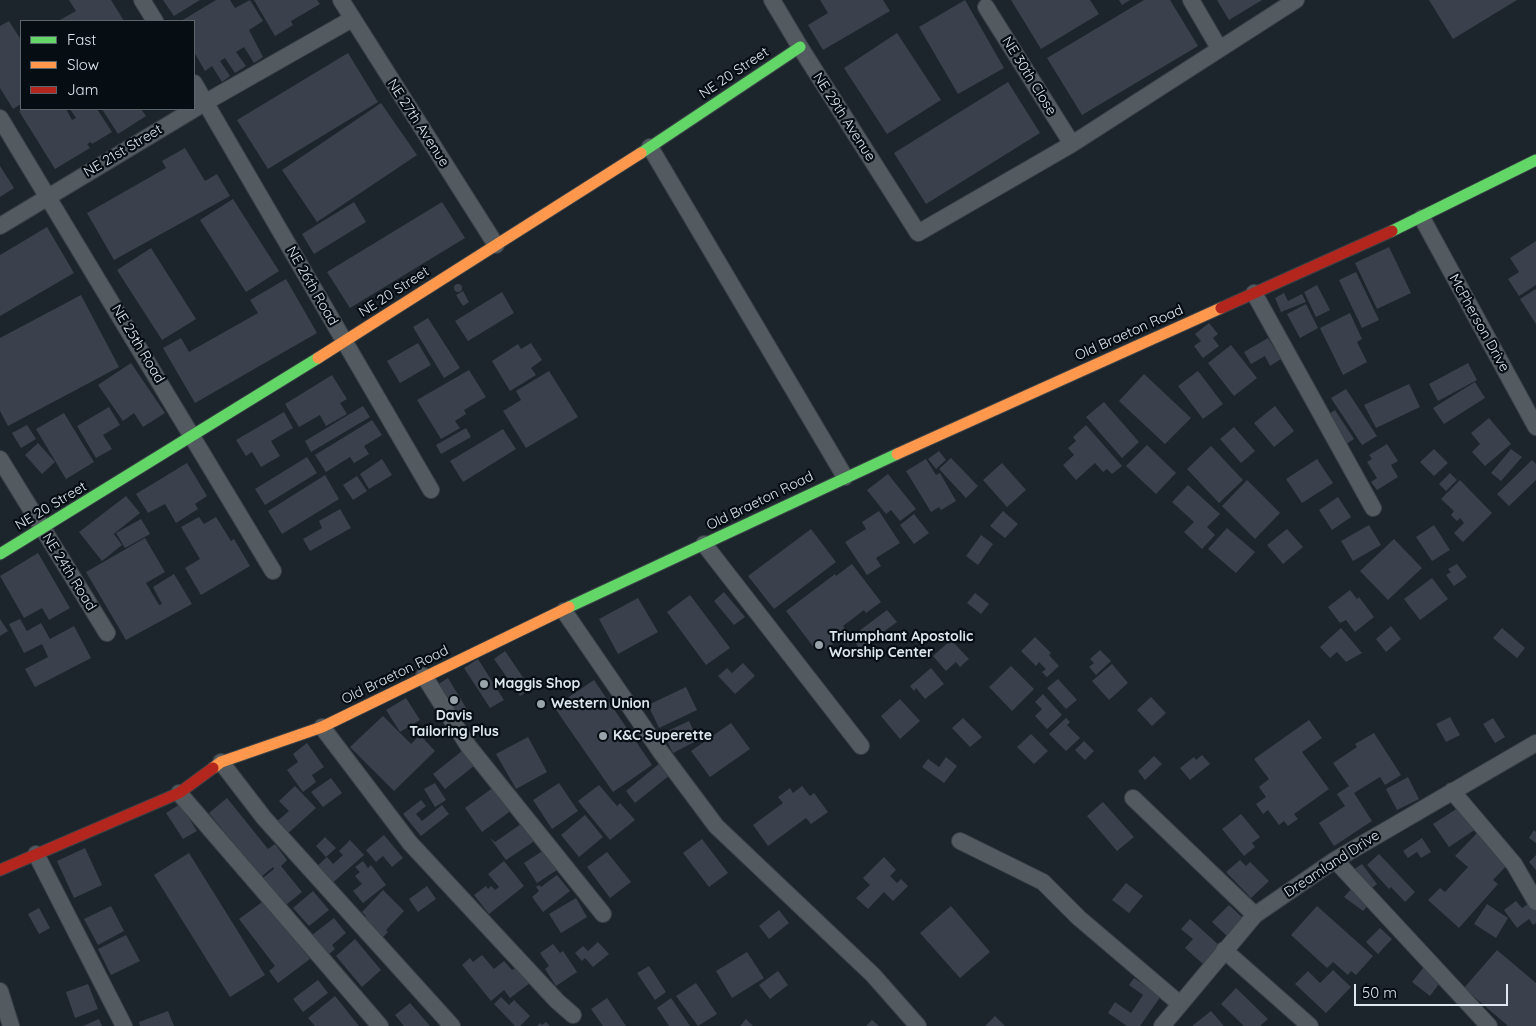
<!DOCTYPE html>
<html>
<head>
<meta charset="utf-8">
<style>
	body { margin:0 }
	#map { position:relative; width:1536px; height:1026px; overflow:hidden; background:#1b252b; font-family:Quicksand,sans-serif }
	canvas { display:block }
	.legend { position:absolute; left:20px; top:20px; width:175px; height:90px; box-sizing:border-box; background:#070e13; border:1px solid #5c656b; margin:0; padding:6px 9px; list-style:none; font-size:15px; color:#dce7ee }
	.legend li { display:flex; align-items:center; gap:10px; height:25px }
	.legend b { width:25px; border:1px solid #5c656b }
	.scale { position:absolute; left:1354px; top:984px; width:154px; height:22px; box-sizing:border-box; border:2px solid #dce7ee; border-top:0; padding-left:6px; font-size:15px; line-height:18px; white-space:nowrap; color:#dce7ee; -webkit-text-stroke:4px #070e13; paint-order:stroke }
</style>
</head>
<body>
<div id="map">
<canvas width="1536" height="1026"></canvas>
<ul class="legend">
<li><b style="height:6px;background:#63d668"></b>Fast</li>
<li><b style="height:6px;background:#ff974d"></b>Slow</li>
<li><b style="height:6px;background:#b3261e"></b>Jam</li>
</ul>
<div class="scale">50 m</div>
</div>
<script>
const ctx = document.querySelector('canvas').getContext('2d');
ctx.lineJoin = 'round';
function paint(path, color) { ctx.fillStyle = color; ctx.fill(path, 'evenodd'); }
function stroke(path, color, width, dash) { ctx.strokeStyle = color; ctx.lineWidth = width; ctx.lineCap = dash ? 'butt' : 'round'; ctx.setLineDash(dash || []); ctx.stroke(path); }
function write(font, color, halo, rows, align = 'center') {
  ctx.font = font + ' Quicksand,sans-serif'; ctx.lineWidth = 4.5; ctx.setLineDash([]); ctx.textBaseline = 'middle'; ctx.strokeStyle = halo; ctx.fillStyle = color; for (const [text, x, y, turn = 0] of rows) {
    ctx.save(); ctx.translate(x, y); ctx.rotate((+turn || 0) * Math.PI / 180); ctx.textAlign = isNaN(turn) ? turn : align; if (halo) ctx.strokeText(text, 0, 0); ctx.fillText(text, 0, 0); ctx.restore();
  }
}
const building = new Path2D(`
	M69,0H111L124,21H58L76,11Z
	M163,0H200L174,16Z
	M216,0H230L235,8L250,0L263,21L249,30L263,57L254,63L244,47L236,52L246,66L235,73L225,58L220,61L230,76L222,82L212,66L205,71L194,52V21H181Z
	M254,0H317L320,4L291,21L293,25L275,36Z
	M820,0H883L890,11L823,50L808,25L828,13Z
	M965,0L1004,68L958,94L919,27Z
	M1011,0H1090L1099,14L1041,49Z
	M1119,0H1130L1122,5Z
	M1144,0H1170L1198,46L1082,115L1047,58Z
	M1217,0H1262L1229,20Z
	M1429,0H1517L1453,39Z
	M9,21L21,40V104L13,109L0,88V26Z
	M897,33L941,100L887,134L844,68Z
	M348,53L378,102L268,169L237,120Z
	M1008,82L1040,133L926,204L894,153Z
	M381,103L417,155L317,222L282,170Z
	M23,109H66L72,120L76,118L70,109H97L112,132L92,144L91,142L87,144L90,148L55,169L19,111Z
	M102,109H141L146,116L118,134Z
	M185,148L205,181L217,174L230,196L114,260L87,213L166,168L162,161Z
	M0,166L14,188L0,197Z
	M233,199L279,271L246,292L200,220Z
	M354,202L366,222L314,254L302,234Z
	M442,202L465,238L350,308L327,272Z
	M47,227L74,273L0,316V255Z
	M1536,241V285L1519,296L1508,279L1519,272L1510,258Z
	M1389,247L1411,293L1377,309L1355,263Z
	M151,248L196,319L162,340L117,270Z
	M1356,272L1379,320L1362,328L1339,280Z
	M286,279L317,333L195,403L163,348L181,338L189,352L258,313L250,300Z
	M454 288a4 4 0 1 1 8 0a4 4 0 1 1-8 0Z
	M1317,285L1330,310L1316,317L1304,292Z
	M1536,289V324L1520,299Z
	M463,291L469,302L463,306L456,295Z
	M502,292L514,313L468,341L455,321Z
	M1284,293L1288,301L1302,294L1306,302L1281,312L1275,298Z
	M81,295L119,367L8,426L0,411V338Z
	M1306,304L1318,328L1300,338L1287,314Z
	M1350,313L1362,339L1357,342L1367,362L1343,375L1320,328Z
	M428,318L460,368L444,378L413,327Z
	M1209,323L1218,334L1213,338L1219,346L1203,358L1194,346L1201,341L1195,334Z
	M1268,338L1281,359L1270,366L1265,356L1251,364L1244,352Z
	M418,343L431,365L400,383L387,361Z
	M531,343L542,360L531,368L536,375L510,391L492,361L518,344L521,349Z
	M1231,345L1257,378L1234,396L1208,363Z
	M131,363L165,413L143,427L134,413L123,421L98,385Z
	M1468,363L1477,380L1438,401L1429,384Z
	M469,370L486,397L464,410L466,414L455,421L460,428L441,439L417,400Z
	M549,371L578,417L526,448L503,411L521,400L516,391Z
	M1198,371L1223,404L1203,419L1178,386Z
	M1144,374L1191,418L1165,444L1119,401Z
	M332,375L347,399L340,403L347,414L326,426L320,415L299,427L285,404Z
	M1475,382L1485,398L1444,424L1433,408Z
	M1409,384L1420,407L1376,428L1364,405Z
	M1346,389L1377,436L1362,445L1331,398Z
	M1104,402L1139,442L1122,458L1086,417Z
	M363,406L370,417L311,452L305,441Z
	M1275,406L1294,431L1274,447L1254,423Z
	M109,407L120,425L103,435L112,449L96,458L77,426Z
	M1335,410L1354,439L1343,446L1323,418Z
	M284,412L293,428L271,441L280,456L261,467L252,452L246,456L236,440Z
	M64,413L94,462L66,479L36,429Z
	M1489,418L1511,444L1485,466L1472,452L1480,444L1471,433Z
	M372,420L382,435L364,446L369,454L354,463L350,457L326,472L315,455Z
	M27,425L36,439L21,448L12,433Z
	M1086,425L1122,466L1112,474L1107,469L1103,472L1095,463L1076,480L1063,465L1074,455L1068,448L1076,441L1073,437Z
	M1234,427L1255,451L1241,463L1220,439Z
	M466,428L471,437L441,454L436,445Z
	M503,429L516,449L463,482L450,461Z
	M38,443L55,462L42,474L25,455Z
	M1387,444L1398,461L1391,465L1398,477L1377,490L1371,482L1377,478L1367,462L1372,459L1369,455Z
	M1147,445L1176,473L1156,494L1126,466Z
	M1211,446L1243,480L1219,503L1187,469Z
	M1434,449L1448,463L1434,476L1420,462Z
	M1511,449L1522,457L1501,481L1491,473Z
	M939,451L946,460L936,469L928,459Z
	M307,457L317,473L265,505L255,489Z
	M951,458L978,486L966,498L939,469Z
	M382,459L392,475L369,489L360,474Z
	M926,459L936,475L940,473L956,501L941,510L939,507L931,512L906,471Z
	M1317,459L1333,483L1302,503L1286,479Z
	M1532,460L1536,464V480L1509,506L1497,494Z
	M187,463L207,496L195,504L198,509L176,523L165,504L148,513L136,494Z
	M1002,463L1026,490L1007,507L983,480Z
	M1450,473L1457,480L1446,491L1439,484Z
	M888,474L916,509L900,521L891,510L886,514L867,490Z
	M325,475L339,499L282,534L268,511Z
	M357,476L367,491L353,500L343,485Z
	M1247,480L1280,513L1255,539L1222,506Z
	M1460,480L1492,513L1463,542L1454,533L1464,523L1460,518L1457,521L1451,515L1454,511L1441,499Z
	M1188,485L1220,514L1207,527L1215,535L1202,549L1184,532L1194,522L1172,502Z
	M126,496L140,513L111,536L114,534L122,545L102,561L79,532Z
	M1338,497L1351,517L1332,530L1319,510Z
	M340,509L351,528L310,551L303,539L322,528L319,521Z
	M879,511L900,543L876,558L881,566L867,575L845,542L866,529L862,522Z
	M1003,511L1018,524L1005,538L990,526Z
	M914,514L929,533L914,544L900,525Z
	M199,517L204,524L216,517L231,541L234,539L250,566L201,595L185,568L200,559L181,527Z
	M141,519L150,534L125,548L116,533Z
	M1369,525L1381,545L1353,561L1341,541Z
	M1434,525L1450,550L1432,561L1416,537Z
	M1227,528L1255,552L1236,573L1208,549Z
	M811,529L836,562L774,609L748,576Z
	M1287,529L1303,547L1283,564L1267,545Z
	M981,535L993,544L978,565L966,556Z
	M145,538L165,572L146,583L159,605L162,604L153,587L174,574L192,604L126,640L86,572Z
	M1394,539L1422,568L1388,600L1360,571Z
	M38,553L70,608L49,620L42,608L24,618L0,576Z
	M852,564L881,602L866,613L864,610L843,626L848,633L826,649L822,643L815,649L786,611L835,574L836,576Z
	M1457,564L1467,577L1454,586L1446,575L1451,572L1448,569Z
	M1432,578L1448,599L1420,620L1404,599Z
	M1350,590L1357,599L1359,597L1374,617L1355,632L1346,620L1340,623L1328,607Z
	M724,592L745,617L734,625L714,601Z
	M975,593L989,604L981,614L967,603Z
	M690,595L730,648L706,665L667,612Z
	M638,598L658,632L618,654L599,619Z
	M887,610L897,622L860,649L851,637Z
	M0,619L8,631L0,636Z
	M20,619L27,631L41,623L50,639L74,626L91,658L35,687L25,669L48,657L42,644L24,653L9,624Z
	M1391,626L1401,639L1386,652L1376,639Z
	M1341,628L1362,653L1346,662L1337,652L1330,658L1320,647Z
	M1502,628L1525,648L1517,658L1493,638Z
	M1035,637L1051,653L1049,655L1059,666L1047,677L1042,672L1046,669L1039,662L1036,666L1021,651Z
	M951,640L969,659L960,667L956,662L946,671L933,656Z
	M1100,650L1111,661L1096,675L1089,667L1094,663L1090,659Z
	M505,651L531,689L520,696L494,659Z
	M478,659L504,700L490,708L464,668Z
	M743,663L755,676L735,694L718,676L727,668L732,673Z
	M1112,664L1128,683L1109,700L1092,681Z
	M1011,666L1034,689L1012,711L989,687Z
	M931,668L944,684L925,699L916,688L914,691L910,686Z
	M448,678L471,716L459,723L437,685Z
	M1058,679L1077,700L1066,709L1047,688Z
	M594,680L652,765L613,792L554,707Z
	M686,687L697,710L659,728L648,705Z
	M1043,694L1062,715L1047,729L1035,716L1042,709L1035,702Z
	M1151,697L1166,713L1152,726L1137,710Z
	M406,698L420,720L400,732L386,710Z
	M900,699L920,721L900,739L881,716Z
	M383,716L411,744L420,735L435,751L394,791L350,747Z
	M1450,717L1460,735L1446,742L1436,724Z
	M963,718L982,737L970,747L952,728Z
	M1066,718L1070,722L1067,725L1080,738L1066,751L1049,734Z
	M1493,718L1505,737L1495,743L1483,724Z
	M1309,720L1322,738L1302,752L1329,789L1294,814L1298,819L1288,826L1284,821L1279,825L1268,810L1263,814L1256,804L1266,797L1259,787L1269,779L1254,759Z
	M689,721L698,740L673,753L663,733Z
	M731,723L750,749L710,777L691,751Z
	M1374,733L1401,775L1385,785L1380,777L1354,793L1372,821L1334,846L1319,823L1345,806L1337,794L1349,786L1333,763L1357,747L1355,744Z
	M1031,734L1048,751L1034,764L1017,747Z
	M528,737L547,772L516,789L496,754Z
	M1084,741L1094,751L1085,760L1075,750Z
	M307,743L324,767L312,775L316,782L303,792L287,770L298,762L293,754Z
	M462,751L474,766L445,789L433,774Z
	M1202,755L1210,764L1190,780L1180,768L1194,757L1196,760Z
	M1154,756L1162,764L1145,780L1138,771Z
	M946,757L957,766L944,783L922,767L928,759L939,767Z
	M660,763L670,775L635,803L626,791Z
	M1408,777L1419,799L1397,810L1386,789Z
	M331,778L342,793L323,807L311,792Z
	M435,783L446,800L435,807L424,789Z
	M559,783L578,811L552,829L533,800Z
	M599,785L617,806L620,803L635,820L610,840L578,801Z
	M295,786L316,808L286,835L275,823L289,811L279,801Z
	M802,786L810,796L814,793L828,812L811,824L806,818L768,846L753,825L783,803L778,797L790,788L793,793Z
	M494,787L512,810L482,832L465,808Z
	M227,798L268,849L275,844L287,860L281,866L302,892L282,908L259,881L274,869L273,867L261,877L209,813Z
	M421,800L426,806L416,814L422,821L442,805L449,814L421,836L403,814Z
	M1103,802L1134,837L1117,851L1087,816Z
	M180,804L197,831L183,839L166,813Z
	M1461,806L1476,829L1449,847L1433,824Z
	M1241,814L1260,837L1252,843L1255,847L1244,856L1222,829Z
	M585,815L603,837L579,857L561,835Z
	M521,824L536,840L506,860L490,838L495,842Z
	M1534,830L1536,832V843L1529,838Z
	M1477,833L1510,862L1493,880L1498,884L1459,928L1428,900L1440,888L1445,892L1468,867L1455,856Z
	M384,835L403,858L392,867L383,856L376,862L366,850Z
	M325,837L336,848L326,857L316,846Z
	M1422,838L1431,852L1421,858L1417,852L1408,858L1403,851Z
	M702,839L728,873L709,887L683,853Z
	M350,840L364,855L329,886L314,869L327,857L333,864L343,855L339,851Z
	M85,848L102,885L74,898L57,861Z
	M544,850L557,870L537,883L524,863Z
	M607,852L631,882L610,898L587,867Z
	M189,853L265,975L230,997L154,875Z
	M1379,854L1415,892L1405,902L1391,887L1389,889L1367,865Z
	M1536,855V870L1529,862Z
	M884,857L896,870L890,876L897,883L901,879L908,886L893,901L884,892L868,909L856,898L870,885L863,878Z
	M1240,860L1246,866L1250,862L1269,881L1251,898L1226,872Z
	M363,861L368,868L371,865L386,885L363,903L353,891L362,884L355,876L360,872L355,867Z
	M504,861L524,886L489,914L474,895L486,886L488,889L491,886L495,890L499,887L488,874Z
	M1362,864L1377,884L1371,889L1353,870Z
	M557,875L570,891L543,912L532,897L539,891L536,887L539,885L541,887Z
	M1126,883L1143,896L1129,913L1112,900Z
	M427,886L436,899L418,912L409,899Z
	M1353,887L1371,902L1363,911L1344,897Z
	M383,890L404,911L386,930L388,932L379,941L361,922L366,916L362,912Z
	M313,891L329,910L309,926L293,908Z
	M576,898L587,917L561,933L549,914Z
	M265,900L310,959L278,983L269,971L275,966L239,919Z
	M1516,901L1522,908L1531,902L1536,908V923L1533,925L1529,919L1517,928L1504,910Z
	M1487,904L1508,918L1496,938L1474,924Z
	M1229,905L1243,918L1227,936L1212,922Z
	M111,906L124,931L98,945L84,919Z
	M951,906L990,952L960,978L920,933Z
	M1317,906L1373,956L1356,975L1351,971L1348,975L1333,962L1327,968L1291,935Z
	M39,908L50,928L39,934L28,914Z
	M779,910L789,923L769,939L759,926Z
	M334,918L346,933L332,945L335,949L328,955L312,935Z
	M1190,919L1220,946L1203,964L1185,948L1193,939L1181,929Z
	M1380,928L1392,939L1378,954L1366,942Z
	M126,935L140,961L111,975L98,949Z
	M355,939L381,970L362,987L336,956Z
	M598,942L609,954L593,967L585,958L582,961L575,953L583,946L588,951Z
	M553,944L560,953L563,951L577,972L556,986L545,969L549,966L540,953Z
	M1497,950L1536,983V1026H1508L1464,988Z
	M747,952L764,978L732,998L716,971Z
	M482,955L494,969L504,961L512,970L517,967L530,983L510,998L504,990L491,1001L462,965L470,958L473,962Z
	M649,966L666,992L655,1000L637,973Z
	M1424,967L1441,981L1430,996L1412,982Z
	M1333,970L1351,987L1326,1013L1295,984L1308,971L1320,983Z
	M778,971L788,985L770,999L759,985Z
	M1134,978L1161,996L1140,1026H1127L1108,1013L1115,1002L1131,1013L1143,995L1129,985Z
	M318,980L328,993L303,1012L293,999Z
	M696,983L717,1014L698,1026L676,996Z
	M88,984L98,1009L75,1018L66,992Z
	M1236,988L1268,1019L1260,1026H1244L1221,1004Z
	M335,996L359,1026H315L308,1018Z
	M501,997L509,1005L514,1000L530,1016L520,1026H515L494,1004Z
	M607,998L626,1026H603L591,1009Z
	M671,998L690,1026H669L657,1008Z
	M410,1003L430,1026H404L395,1015Z
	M168,1011L174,1026H140L139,1022Z
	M1211,1011L1224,1026H1192Z
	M995,1016L1005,1026H985Z
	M99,1019L102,1026H83Z
	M746,1019L753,1026H740Z
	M872,1020L879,1026H866Z
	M546,1022L550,1026H537L540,1023L542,1025Z`);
const street = new Path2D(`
	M142,0L155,21
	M341,0L496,245
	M772,0L800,47L918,233L1072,144L1296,0
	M1191,0L1219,48
	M986,7L1072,144
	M194,83L431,490
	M0,118L273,571
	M650,147L845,477
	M1422,218L1536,427
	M0,226L206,102L352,19
	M1254,293L1373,508
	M0,459L107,633
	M704,544L861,746
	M564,611L660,751L716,826L873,975L918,1026
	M424,676L469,747L603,914
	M322,727L410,843L557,1001L573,1015
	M221,762L264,818L452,1026
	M1452,791L1514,864L1536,902
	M179,793L380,1026
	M1133,798L1255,915
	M960,841L1043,882L1079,918L1180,1004
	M36,854L124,1026
	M1335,860L1489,1026
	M1224,950L1310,1026
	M0,991L11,1026
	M1162,1026L1255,915L1335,860L1536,743`);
const fast = new Path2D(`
	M641,153L800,47
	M1392,231L1536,160
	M0,554L318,358
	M569,607L897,454`);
const slow = new Path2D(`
	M318,358L641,153
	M897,454L1221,308
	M213,768L221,762L322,727L569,607`);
const jam = new Path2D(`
	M1221,308L1392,231
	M0,870L179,793L213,768`);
const markers = [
	[819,645,5,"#98a3aa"],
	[484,684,5,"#98a3aa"],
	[454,700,5,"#98a3aa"],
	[541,704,5,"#98a3aa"],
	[603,736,5,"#98a3aa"]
];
const streetNames = [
	["NE 20 Street",734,73,-34],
	["NE 30th Close",1029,76,58],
	["NE 29th Avenue",844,117,57],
	["NE 27th Avenue",418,123,57],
	["NE 21st Street",123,151,-31],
	["NE 26th Road",312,286,60],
	["NE 20 Street",394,292,-33],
	["McPherson Drive",1479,323,61],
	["Old Braeton Road",1129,333,-24],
	["NE 25th Road",138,344,59],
	["Old Braeton Road",760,501,-26],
	["NE 20 Street",51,506,-31],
	["NE 24th Road",69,572,58],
	["Old Braeton Road",395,675,-26],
	["Dreamland Drive",1332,864,-33]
];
const poiNames = [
	["Triumphant Apostolic",829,637],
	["Worship Center",829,653],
	["Maggis Shop",494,684],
	["Western Union",551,704],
	["Davis",454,716,"center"],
	["Tailoring Plus",454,732,"center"],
	["K&C Superette",613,736]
];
paint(building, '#3a414c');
stroke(street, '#3a4147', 18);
stroke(fast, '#3a4147', 13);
stroke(slow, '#3a4147', 13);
stroke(jam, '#3a4147', 13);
stroke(street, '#535b61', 16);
stroke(fast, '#63d668', 11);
stroke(slow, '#ff974d', 11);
stroke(jam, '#b3261e', 11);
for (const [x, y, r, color] of markers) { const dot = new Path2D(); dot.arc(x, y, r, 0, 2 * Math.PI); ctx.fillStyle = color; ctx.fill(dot); stroke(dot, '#070e13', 2); }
write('14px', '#dce7ee', '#070e13', streetNames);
write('bold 14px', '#dce7ee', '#070e13', poiNames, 'left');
</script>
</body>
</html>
